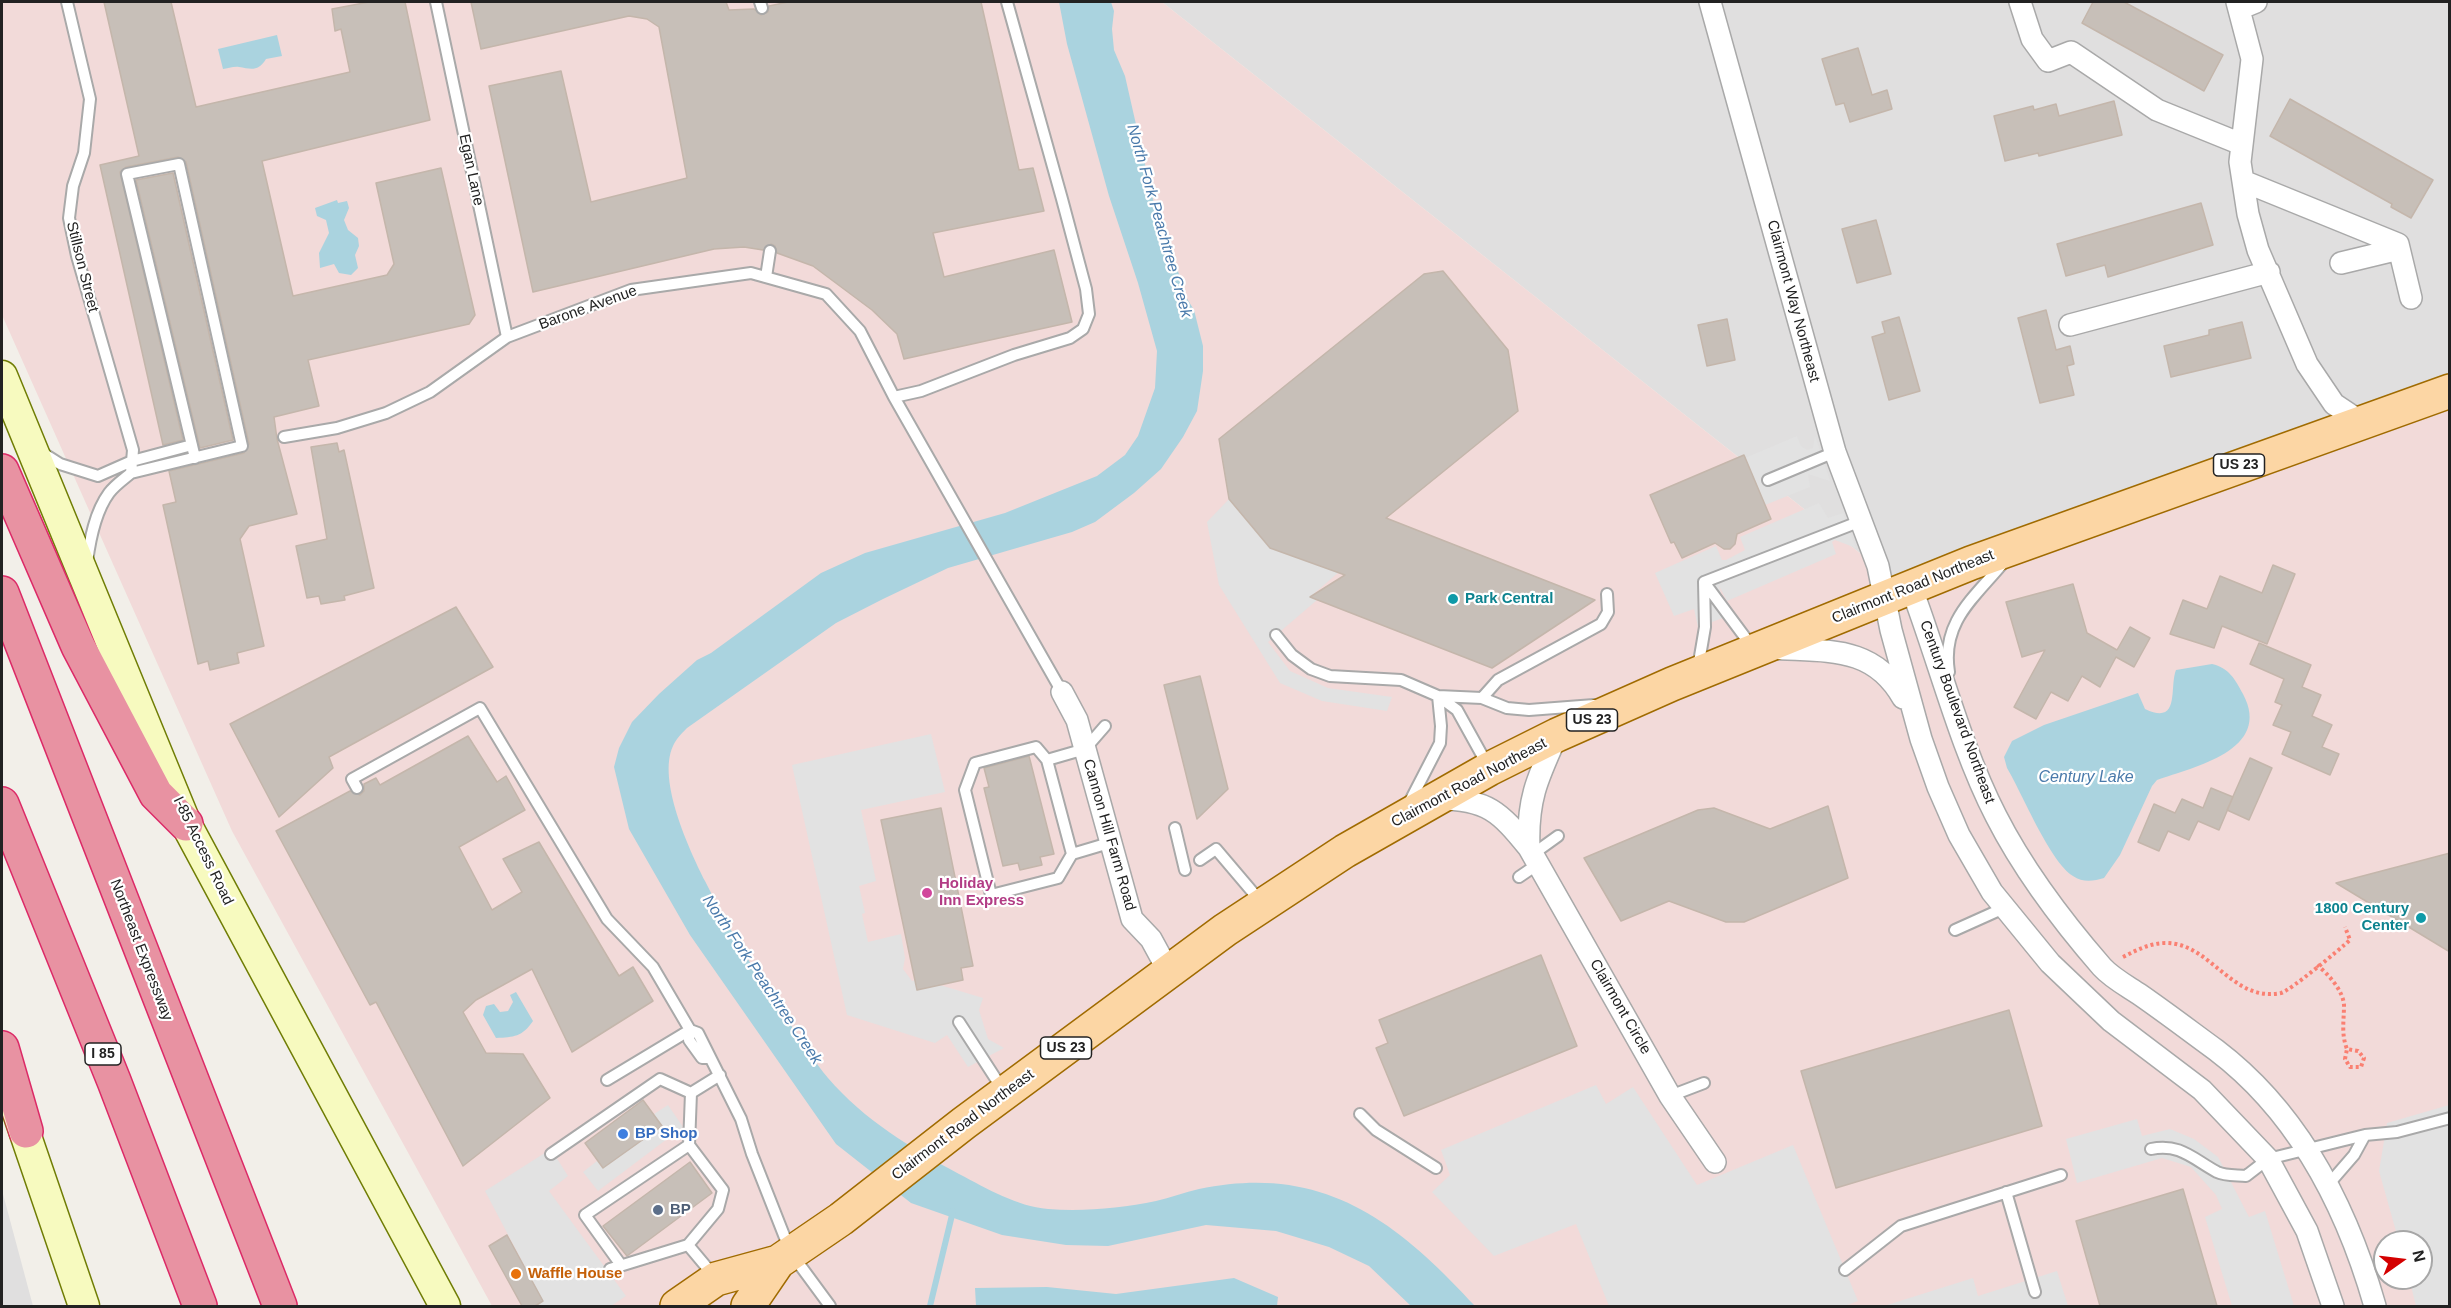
<!DOCTYPE html>
<html>
<head>
<meta charset="utf-8">
<style>
	body { margin:0 }
	#map { position:relative; width:2451px; height:1308px; overflow:hidden; background:#f2efe9; font-family:Arial,sans-serif }
	canvas { display:block }
	.frame { position:absolute; inset:0; border:3px solid #222; pointer-events:none }
	.north { position:absolute; left:2373px; top:1230px; width:60px; height:60px; box-sizing:border-box; background:#fff; border:2px solid #a7a7a7; border-radius:50%; rotate:76deg; font-size:16px; font-weight:700; line-height:24px; text-align:center; color:#222 }
	.north::after { content:''; display:block; margin:auto; width:21px; height:27px; background:#d40000; clip-path:polygon(50% 0,100% 100%,50% 72%,0 100%) }
</style>
</head>
<body>
<div id="map">
<canvas width="2451" height="1308"></canvas>
<div class="frame"></div>
<div class="north">N</div>
</div>
<script>
const ctx = document.querySelector('canvas').getContext('2d');
ctx.lineJoin = 'round';
function paint(path, color) { ctx.fillStyle = color; ctx.fill(path, 'evenodd'); }
function stroke(path, color, width, dash) { ctx.strokeStyle = color; ctx.lineWidth = width; ctx.lineCap = dash ? 'butt' : 'round'; ctx.setLineDash(dash || []); ctx.stroke(path); }
function write(font, color, halo, rows, align = 'center') {
  ctx.font = font + ' Arial,sans-serif'; ctx.lineWidth = 4.5; ctx.setLineDash([]); ctx.textBaseline = 'middle'; ctx.strokeStyle = halo; ctx.fillStyle = color; for (const [text, x, y, turn = 0] of rows) {
    ctx.save(); ctx.translate(x, y); ctx.rotate((+turn || 0) * Math.PI / 180); ctx.textAlign = isNaN(turn) ? turn : align; if (halo) ctx.strokeText(text, 0, 0); ctx.fillText(text, 0, 0); ctx.restore();
  }
}
const residential = new Path2D(`
	M1162,2H2449V405L1894,580Z
	M2,1189L3,1194L33,1306H2Z`);
const commercial = new Path2D(`
	M2,2H1162L1894,580L2449,405V1306H492L232,831L2,315ZM2385,1242H2421V1278H2385Z`);
const parking = new Path2D(`
	M1797,436L1801,446L1807,450L1813,448L1815,436L1830,481L1808,474L1810,487L1765,505L1745,458Z
	M1229,499L1270,548L1339,572L1310,597L1317,600L1268,642L1290,671L1328,688L1392,697L1387,711L1322,701L1280,683L1219,585L1207,522Z
	M1819,503L1828,518L1843,513L1856,548L1835,540L1832,542L1836,554L1727,601L1719,586L1724,604L1734,614L1698,627L1694,609L1674,616L1655,573L1716,546L1722,560H1726L1745,550L1740,537Z
	M931,734L945,792L861,810L876,881L859,886L865,913L862,914L868,942L901,934L905,958L903,969L912,981L920,979L983,998L979,1010L988,1039L1004,1048L968,1067L947,1035L935,1043L847,1015L792,765Z
	M1596,1085L1606,1104L1633,1087L1697,1185L1793,1145L1858,1301L1845,1306H1609L1576,1224L1494,1256L1432,1192L1450,1175L1441,1150Z
	M668,1105L683,1127L598,1191L583,1172L597,1161L603,1168L662,1126L654,1114Z
	M2449,1105V1306H2416L2409,1278H2421V1242H2399L2379,1171L2387,1123Z
	M2137,1119L2142,1136L2170,1129L2194,1139L2218,1157L2249,1217L2265,1211L2294,1306H2232L2205,1217L2222,1209L2216,1195L2191,1167L2162,1158L2077,1183L2066,1139Z
	M551,1149L568,1176L549,1191L626,1296L611,1306H535L543,1301L485,1191Z
	M2057,1271L2068,1306H1884L1973,1278L1978,1296Z`);
const water = new Path2D(`
	M1059,2H1111L1114,11L1112,29L1114,50L1125,76L1155,208L1168,239L1186,297L1194,310L1203,346V371L1197,411L1183,437L1161,469L1134,493L1095,522L1072,532L948,568L883,599L836,623L687,728C682,733 676,739 673,746C657,780 689,849 705,881C731,933 761,983 795,1031C806,1046 815,1063 828,1078C864,1120 911,1148 959,1174C988,1189 1016,1206 1048,1209C1083,1212 1122,1208 1156,1201C1170,1198 1185,1192 1199,1189C1322,1163 1396,1220 1475,1306H1411L1369,1266L1329,1247L1276,1231L1206,1225L1108,1246L1066,1245L1002,1235L911,1203L836,1144L690,935L629,829L614,767L619,748L632,722L659,694L697,660L711,653L821,573L865,553L1005,513L1097,476L1125,455L1138,436L1155,388L1157,351L1138,283L1109,196L1067,44Z
	M277,35L282,56L266,59C258,72 251,69 239,67C234,66 227,69 223,69L218,49Z
	M337,200L338,203L347,201L349,208L344,220L348,230L358,238L359,246L355,255L358,268L351,275L339,273L334,264L320,268L319,253L329,233L326,220L317,216L315,208Z
	M2212,664C2229,668 2235,679 2243,694C2273,750 2194,767 2157,780L2152,786L2120,855L2104,878C2094,881 2083,883 2073,876C2050,862 2022,793 2007,768L2004,757L2012,741L2044,725L2138,693L2145,709C2181,726 2169,687 2176,670Z
	M516,992L533,1021C522,1037 514,1037 496,1038L483,1015L486,1006L494,1004L500,1012L508,1011L513,1002L510,995Z
	M1234,1278L1278,1297L1277,1306H976L975,1288L1047,1287L1116,1294Z`);
const stream = new Path2D(`
	M930,1306L953,1211`);
const building = new Path2D(`
	M104,2H171L196,107L350,72L341,29L335,31L332,9L369,2H405L430,120L262,161L293,296L387,275L394,264L376,183L441,168L475,315L469,324L308,360L319,406L274,417L277,439L297,514L249,526L240,539L264,646L237,653L239,663L210,670L208,661L198,664L163,505L176,502L169,471L244,453L249,444L186,162L178,157L126,167L120,172L183,440L163,445L100,165L139,156Z
	M471,2H726L729,10L754,9L761,15L768,12L769,6L788,2H981L1019,170L1033,168L1044,211L933,233L944,277L1054,250L1072,322L904,359L897,334L872,310L813,266L777,253L775,246L771,244L763,250L744,247L714,249L533,292L489,86L561,71L591,202L687,178L659,27L647,19L629,16L481,49Z
	M2093,2H2124L2223,55L2204,91L2082,23Z
	M1858,48L1872,95L1887,90L1892,109L1850,122L1844,103L1836,105L1822,59Z
	M2290,99L2433,180L2411,218L2391,207L2392,204L2270,136Z
	M2114,101L2122,135L2039,156L2038,153L2005,161L1994,116L2033,106L2034,110L2056,104L2059,116Z
	M173,173L233,440L200,448L136,180Z
	M2201,203L2213,245L2108,277L2105,265L2066,276L2057,244Z
	M1876,220L1891,274L1857,283L1842,229Z
	M1443,271L1508,350L1518,411L1386,518L1595,600L1492,668L1310,597L1345,575L1270,548L1229,499L1219,439L1424,274Z
	M2046,310L2056,350L2070,346L2074,364L2067,366L2074,395L2040,403L2018,318Z
	M1899,317L1920,391L1889,400L1872,337L1885,333L1882,322Z
	M1727,319L1735,360L1707,366L1698,325Z
	M2242,322L2251,358L2171,377L2164,346L2209,335V330Z
	M337,443L339,452L344,450L374,588L344,596L345,600L321,604L319,596L307,598L296,546L327,539L311,447Z
	M1744,455L1771,519L1737,534L1735,544L1730,549H1724L1715,543L1682,558L1674,542L1671,543L1650,495Z
	M2273,565L2295,574L2267,644L2222,626L2214,648L2170,634L2183,600L2207,609L2220,576L2262,593Z
	M2073,584L2087,633L2117,650L2130,627L2150,638L2134,667L2116,657L2100,687L2082,676L2068,701L2051,692L2036,719L2014,707L2045,650L2022,657L2006,602Z
	M456,607L493,667L329,757L333,768L279,817L230,724Z
	M2259,643L2311,665L2302,687L2321,695L2312,716L2332,725L2322,747L2339,754L2330,775L2282,754L2291,732L2273,725L2282,705L2275,702L2284,679L2250,664Z
	M1200,676L1228,789L1197,819L1164,685Z
	M468,736L497,782L506,776L525,810L459,847L492,910L522,892L503,859L539,842L619,976L633,967L653,1001L572,1052L532,969L476,1000L463,1012L486,1053L523,1054L550,1098L463,1166L376,1002L370,1005L276,831L350,791L360,795L364,791V784L376,778L380,785Z
	M1029,756L1054,854L1040,857L1042,865L1020,870L1018,863L1003,866L984,788L989,787L984,768Z
	M2250,758L2272,768L2249,820L2227,810Z
	M2211,788L2233,797L2219,830L2198,821L2189,840L2168,831L2159,851L2138,842L2154,804L2175,813L2182,799L2203,808Z
	M1828,806L1848,878L1744,922H1726L1669,901L1621,921L1584,858L1698,810L1714,808L1770,829Z
	M941,808L973,966L961,968L963,980L917,990L881,820Z
	M2450,853V952L2336,883Z
	M1541,955L1577,1046L1404,1116L1376,1048L1388,1043L1379,1020Z
	M2009,1010L2042,1126L1836,1188L1801,1071Z
	M643,1100L662,1126L603,1168L585,1143Z
	M690,1162L712,1193L627,1256L603,1226Z
	M2183,1189L2217,1306H2100L2076,1221Z
	M507,1235L543,1301L535,1306H522L489,1246Z`);
const path = new Path2D(`
	M2123,957C2137,950 2150,943 2166,943C2211,943 2232,1003 2281,993C2291,990 2339,950 2350,940L2345,927
	M2317,965C2328,974 2343,990 2344,1005C2344,1021 2341,1034 2347,1049L2358,1051L2364,1058L2361,1067H2350L2345,1059L2347,1049`);
const lane = new Path2D(`
	M67,2L90,99L84,153L73,186L69,218L77,256L133,450L131,473C124,479 115,485 109,493C95,512 90,539 87,562
	M436,2L507,337
	M760,2L762,8
	M766,277L770,251
	M894,397L921,391L1014,355L1070,338L1083,329L1089,314L1086,289L1062,199L1007,2
	M284,437L337,428L386,413L430,392L507,337L631,290L751,273L826,294L860,331L894,397L1062,692
	M41,452L60,464L98,476L132,461L192,445
	M131,473L242,446L179,164L127,174L195,458
	M1768,480L1835,452
	M1704,582L1861,521
	M1704,582L1747,640L1755,644
	M1276,635L1292,655L1311,669L1330,676L1401,680L1438,696L1457,710L1488,766
	M1698,668L1705,627L1704,582
	M1949,672C1941,622 1974,598 2003,563
	M1482,698L1498,680L1601,624L1608,612L1607,594
	M1047,760L1085,749L1105,726
	M357,788L352,779L480,708L607,919L653,967L690,1030L689,1040L702,1058H709
	M1408,805L1440,743L1441,726L1438,696L1482,698L1507,708L1529,710L1594,705
	M1175,828L1185,870
	M1072,854L1047,760L1036,747L975,763L965,790L991,895L1058,878L1072,854L1109,843
	M1533,854L1558,836
	M1200,860L1216,849L1261,902
	M1519,877L1538,864
	M1955,930L2004,908
	M959,1022L1003,1090
	M607,1080L690,1030L698,1033L741,1119L752,1154L791,1253L830,1306
	M1670,1096L1704,1083
	M1360,1114L1376,1130L1436,1168
	M2151,1149C2180,1143 2193,1159 2217,1172C2225,1176 2237,1175 2246,1176L2268,1159L2365,1135L2397,1132L2450,1118
	M551,1154L660,1079L691,1093L720,1075
	M2328,1185L2354,1155L2365,1135
	M2006,1192L2035,1292
	M688,1245L718,1209L723,1190L689,1145
	M621,1265L585,1215L689,1145L691,1093
	M610,1269L688,1245L714,1276
	M1845,1270L1901,1226L2061,1175`);
const street = new Path2D(`
	M1710,2L1835,452L1878,566L1891,630L1921,739L1938,787L1959,835L1992,892L2050,963L2111,1021L2202,1090L2268,1159L2307,1231L2333,1306
	M2020,2L2032,39L2048,61L2071,52L2157,110L2241,144
	M2237,2L2252,59L2240,162L2248,214L2258,250L2307,364L2334,404L2361,422
	M2239,9L2256,2
	M2243,181L2398,244L2411,298
	M2341,263L2399,249
	M2070,325L2269,272
	M1911,587C1939,661 1960,746 1996,816C2024,871 2062,921 2102,967C2112,978 2127,986 2139,994C2165,1012 2190,1031 2216,1050C2299,1113 2347,1208 2375,1306
	M1770,648C1825,652 1873,644 1903,698
	M1062,692L1077,720L1132,919L1151,939L1169,972
	M1439,799C1487,799 1500,812 1529,848L1670,1096L1715,1162
	M1529,848C1527,800 1537,779 1557,735`);
const secondary = new Path2D(`
	M2,376L186,824L445,1306
	M17,1110L84,1306`);
const primary = new Path2D(`
	M677,1306L716,1279L778,1262L841,1219L964,1123L1225,930L1345,851L1489,769L1557,735L1672,684L1971,563L2450,391
	M748,1306L778,1262`);
const highway = new Path2D(`
	M2,471L78,646L156,794L186,824
	M2,593L280,1306
	M2,804L114,1081L200,1306
	M2,1048L26,1131`);
const markers = [
	[1453,599,6,"#0f9aa8"],
	[927,893,6,"#d1479c"],
	[2421,918,6,"#0f9aa8"],
	[623,1134,6,"#3f7fe0"],
	[658,1210,6,"#5c6f8a"],
	[516,1274,6,"#e8710a"]
];
const shields = [
	[2239,465,51],
	[1592,720,51],
	[1066,1048,51],
	[103,1054,36]
];
const shieldNames = [
	["US 23",2239,465],
	["US 23",1592,720],
	["US 23",1066,1048],
	["I 85",103,1054]
];
const streetNames = [
	["Egan Lane",471,170,78],
	["Stillson Street",82,267,76],
	["Clairmont Way Northeast",1793,301,75],
	["Barone Avenue",588,308,-20],
	["Clairmont Road Northeast",1913,587,-22],
	["Century Boulevard Northeast",1957,712,70],
	["Clairmont Road Northeast",1469,783,-28],
	["Cannon Hill Farm Road",1109,835,74],
	["I-85 Access Road",203,851,64],
	["Northeast Expressway",141,950,69],
	["Clairmont Circle",1620,1007,60],
	["Clairmont Road Northeast",963,1125,-37]
];
const cultureNames = [
	["Park Central",1465,599],
	["1800 Century",2409,909,"right"],
	["Center",2409,926,"right"]
];
const hotelNames = [
	["Holiday",939,884],
	["Inn Express",939,901]
];
const shopNames = [
	["BP Shop",635,1134]
];
const serviceNames = [
	["BP",670,1210]
];
const foodNames = [
	["Waffle House",528,1274]
];
const waterNames = [
	["North Fork Peachtree Creek",1159,221,74],
	["Century Lake",2086,778],
	["North Fork Peachtree Creek",762,980,56]
];
paint(residential, '#e0dfdf');
paint(commercial, '#f2dad9');
paint(parking, '#e2e2e2');
paint(water, '#aad3df');
stroke(stream, '#aad3df', 6);
paint(building, '#c7bfb8');
stroke(building, '#c4b6ab', 1.5);
stroke(lane, '#a9a9a9', 14);
stroke(street, '#a9a9a9', 24);
stroke(secondary, '#707d05', 33);
stroke(primary, '#a06b00', 36);
stroke(highway, '#dc2a67', 36);
stroke(path, '#fa8072', 4, [3, 3]);
stroke(lane, '#fff', 10);
stroke(street, '#fff', 21);
stroke(secondary, '#f7fabf', 30);
stroke(primary, '#fcd6a4', 33);
stroke(highway, '#e892a2', 33);
for (const [x, y, r, color] of markers) { const dot = new Path2D(); dot.arc(x, y, r, 0, 2 * Math.PI); ctx.fillStyle = color; ctx.fill(dot); stroke(dot, '#fff', 2); }
for (const [x, y, w] of shields) { const box = new Path2D(); box.roundRect(x - w / 2, y - 11, w, 22, 4.5); ctx.fillStyle = '#fff'; ctx.fill(box); stroke(box, '#222', 1.5); }
write('bold 14px', '#222', null, shieldNames);
write('15px', '#222', '#fff', streetNames);
write('bold 15px', '#0d838f', '#fff', cultureNames, 'left');
write('bold 15px', '#b23c85', '#fff', hotelNames, 'left');
write('bold 15px', '#366cbe', '#fff', shopNames, 'left');
write('bold 15px', '#4e5e75', '#fff', serviceNames, 'left');
write('bold 15px', '#c56008', '#fff', foodNames, 'left');
write('italic 16px', '#4a7aab', '#fff', waterNames);
</script>
</body>
</html>
